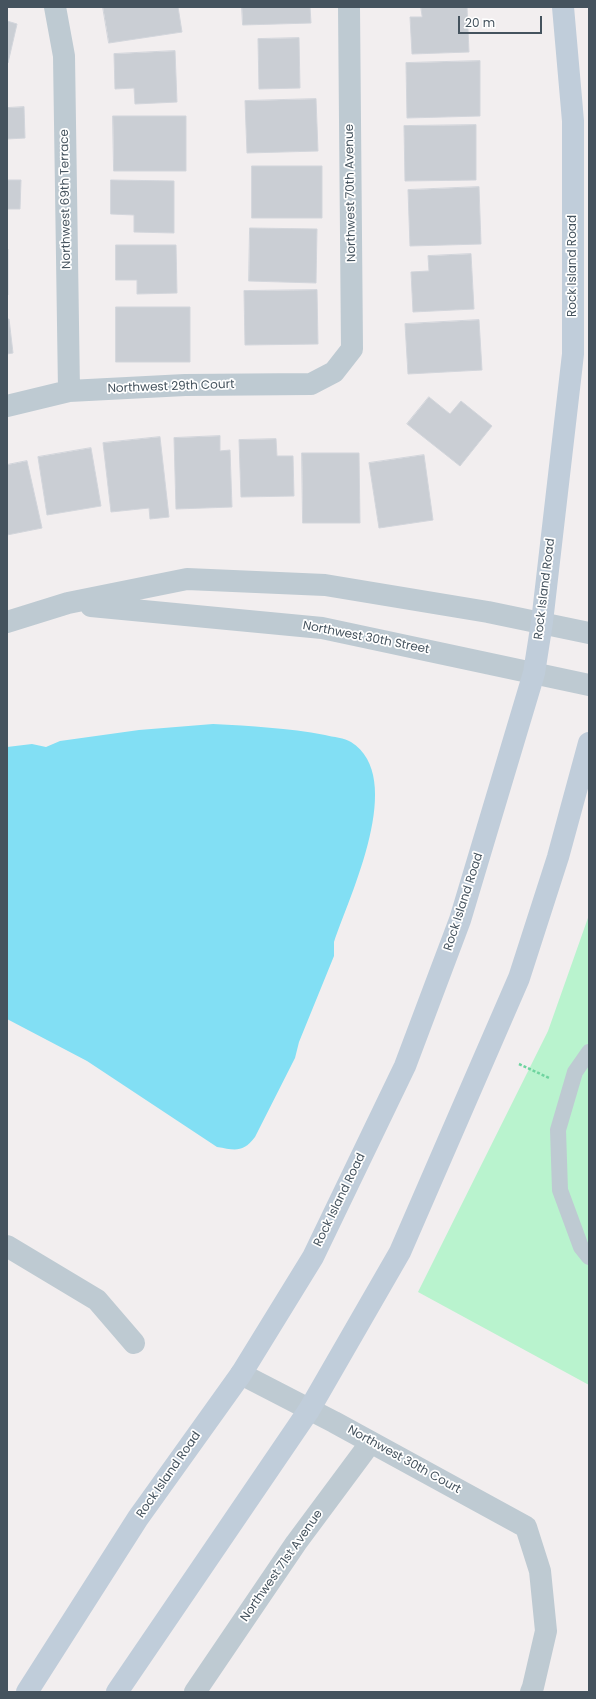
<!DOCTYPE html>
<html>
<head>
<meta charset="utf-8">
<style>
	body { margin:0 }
	#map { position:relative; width:596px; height:1699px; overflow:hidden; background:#f2eeef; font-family:Poppins,sans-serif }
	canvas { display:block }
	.frame { position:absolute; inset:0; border:8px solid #45535e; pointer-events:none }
	.scale { position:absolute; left:458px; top:16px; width:84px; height:18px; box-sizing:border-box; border:2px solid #45535e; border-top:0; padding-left:5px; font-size:12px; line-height:14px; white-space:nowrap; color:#45535e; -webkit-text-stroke:3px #fff; paint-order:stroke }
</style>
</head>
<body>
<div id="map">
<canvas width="596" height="1699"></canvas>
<div class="frame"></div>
<div class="scale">20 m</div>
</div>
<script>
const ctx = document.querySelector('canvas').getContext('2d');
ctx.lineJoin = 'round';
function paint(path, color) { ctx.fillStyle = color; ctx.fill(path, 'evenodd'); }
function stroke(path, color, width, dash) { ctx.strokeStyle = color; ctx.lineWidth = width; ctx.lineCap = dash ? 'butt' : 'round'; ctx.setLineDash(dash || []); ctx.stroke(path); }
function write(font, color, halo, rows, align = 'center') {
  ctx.font = font + ' Poppins,sans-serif'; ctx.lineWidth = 3.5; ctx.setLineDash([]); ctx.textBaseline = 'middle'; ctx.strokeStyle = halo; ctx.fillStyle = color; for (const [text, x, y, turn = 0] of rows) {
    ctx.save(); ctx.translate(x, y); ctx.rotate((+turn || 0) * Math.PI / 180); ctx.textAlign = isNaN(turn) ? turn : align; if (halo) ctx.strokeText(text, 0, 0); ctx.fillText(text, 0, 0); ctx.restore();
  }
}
const green = new Path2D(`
	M589,915V1385L418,1292L548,1031Z`);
const water = new Path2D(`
	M213,724C251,726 288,728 325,735C333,737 345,738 351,742C407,777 350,895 334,942V956L299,1042L295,1058L255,1137C243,1153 235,1150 217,1147L87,1061L7,1019V747L32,744L46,747L60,741L139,730Z`);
const building = new Path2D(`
	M103,7H178L182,32L109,43Z
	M242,7H310L311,23L243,25Z
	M421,7H467L469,52L412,54L410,17H422Z
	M7,21L17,24L8,63L7,62Z
	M299,38L300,88L259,89L258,39Z
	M175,51L177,102L135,104L134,88L115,89L114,54Z
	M480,61V116L407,118L406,63Z
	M316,99L318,151L247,153L245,101Z
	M24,107L25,138L7,139V108Z
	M113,116H186V171H114Z
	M476,125V180L405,181L404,126Z
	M252,166H322V218H252Z
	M7,180H21L20,209H7Z
	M111,180L174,181V233L134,232V215L111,214Z
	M479,187L481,244L410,246L408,190Z
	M250,228L317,229L316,283L249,281Z
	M116,245H176L177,293L137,294V280H116Z
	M7,249H8V295H7Z
	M471,254L474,309L413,312L411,272L429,271L428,256Z
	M317,290L318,344L245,345L244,291Z
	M116,307H190V362H116Z
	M7,319H9L13,353L7,354Z
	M479,320L482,370L408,374L405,324Z
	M429,397L450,414L461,401L492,426L460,466L407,424Z
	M220,436V451L230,450L232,507L176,509L174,438Z
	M160,437L169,517L150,519L149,508L111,512L103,443Z
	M276,439L277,456H293L294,496L241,497L239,440Z
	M91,448L101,506L47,515L38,457Z
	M302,453H359L360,523H303Z
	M424,455L433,520L379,528L369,463Z
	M27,461L42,528L7,535V465Z`);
const path = new Path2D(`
	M519,1064L549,1078`);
const service = new Path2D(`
	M589,1052L575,1072L558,1130L560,1190L581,1247L589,1257`);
const minor = new Path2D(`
	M55,7L64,56L69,391
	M7,406L69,391L185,385L311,384L334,372L352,349L349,7
	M91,606L322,628L589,685
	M7,622L68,603L187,579L325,585L488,612L589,633
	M7,1246L97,1300L134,1343
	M241,1374L334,1422L526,1527L540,1571L546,1631L533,1687L531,1692
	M195,1692L296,1543L371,1442`);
const secondary = new Path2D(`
	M27,1692L138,1518L241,1374L313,1257L405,1066L460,920L534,673L542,622L573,354V121L563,7
	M117,1692L309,1410L400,1252L519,978L558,857L589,743`);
const streetNames = [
	["Northwest 70th Avenue",351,193,-91],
	["Northwest 69th Terrace",66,199,-91],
	["Rock Island Road",573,266,-90],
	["Northwest 29th Court",171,387,-2],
	["Rock Island Road",545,589,-83],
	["Northwest 30th Street",366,638,11],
	["Rock Island Road",464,902,-72],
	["Rock Island Road",340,1200,-64],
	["Northwest 30th Court",404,1460,29],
	["Rock Island Road",169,1475,-55],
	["Northwest 71st Avenue",282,1566,-55]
];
paint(green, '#b9f3ce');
paint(water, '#82dff4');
paint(building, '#caced4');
stroke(building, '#d2d5db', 1);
stroke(path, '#6ed49f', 2.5, [3, 2]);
stroke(service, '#becad2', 16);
stroke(minor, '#becad2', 22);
stroke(secondary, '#c0cdda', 22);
write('12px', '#45535e', '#fff', streetNames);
</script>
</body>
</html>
